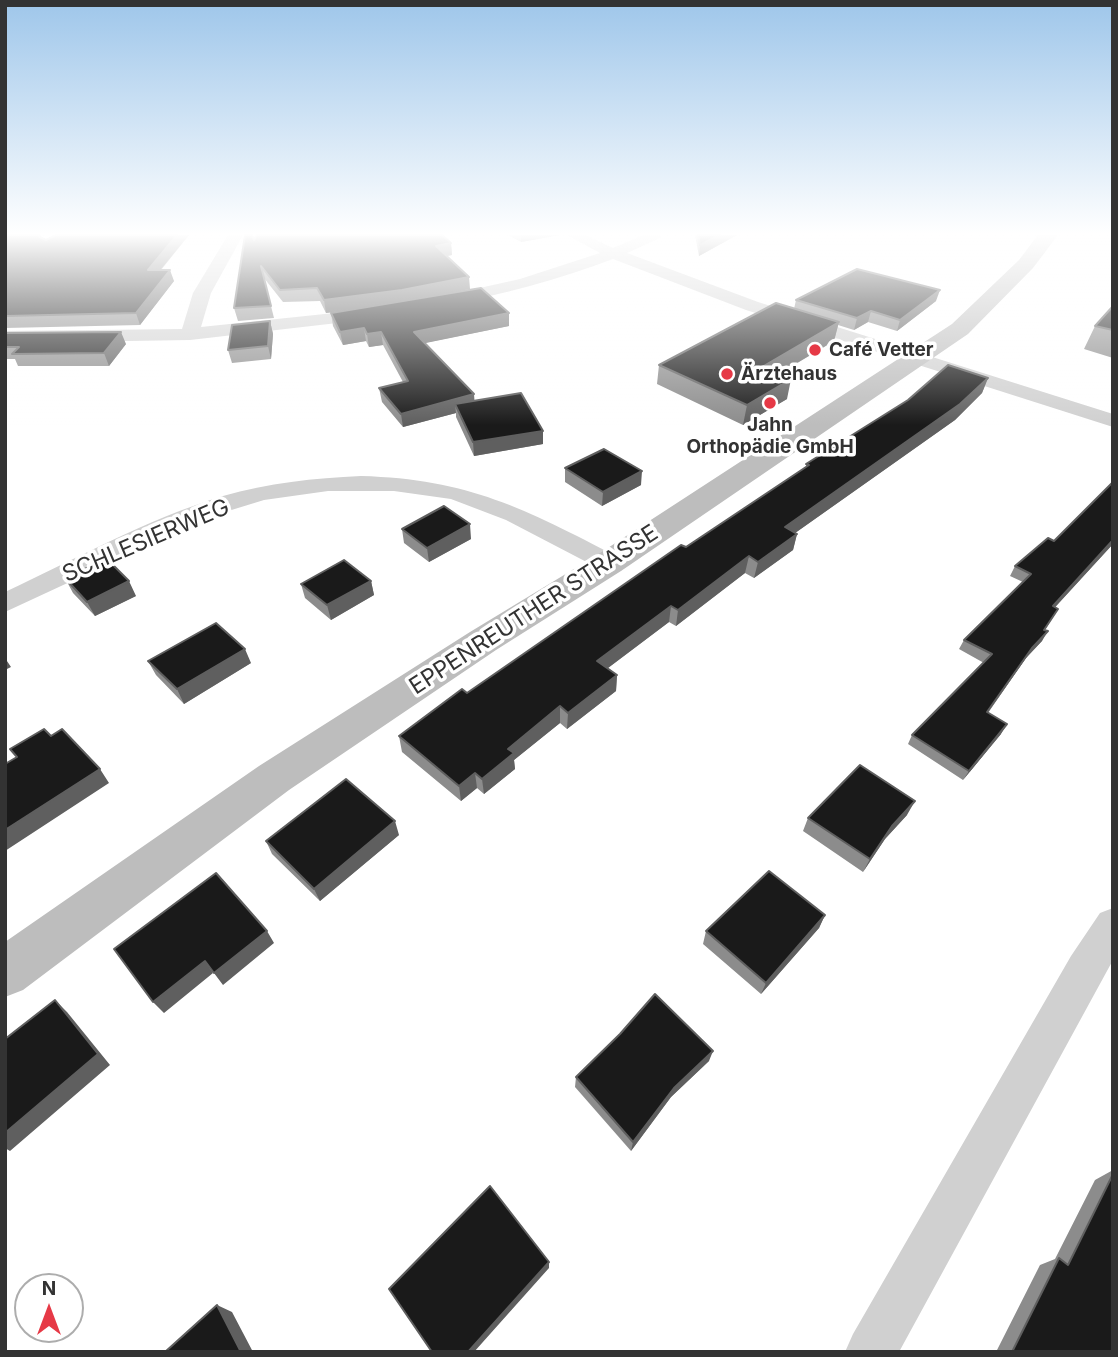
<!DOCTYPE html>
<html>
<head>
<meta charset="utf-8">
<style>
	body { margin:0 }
	#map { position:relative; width:1118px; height:1357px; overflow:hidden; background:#fff; font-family:Inter,sans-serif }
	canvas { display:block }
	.frame { position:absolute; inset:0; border:7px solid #333; pointer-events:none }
	.north { position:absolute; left:14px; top:1273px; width:70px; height:70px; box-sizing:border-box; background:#fff; border:2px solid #adadad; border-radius:50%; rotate:0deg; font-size:19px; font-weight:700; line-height:28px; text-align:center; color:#333 }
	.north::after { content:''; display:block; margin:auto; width:24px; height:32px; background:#e63946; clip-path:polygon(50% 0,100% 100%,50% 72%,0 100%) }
</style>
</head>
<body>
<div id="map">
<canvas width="1118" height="1357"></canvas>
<div class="frame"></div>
<div class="north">N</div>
</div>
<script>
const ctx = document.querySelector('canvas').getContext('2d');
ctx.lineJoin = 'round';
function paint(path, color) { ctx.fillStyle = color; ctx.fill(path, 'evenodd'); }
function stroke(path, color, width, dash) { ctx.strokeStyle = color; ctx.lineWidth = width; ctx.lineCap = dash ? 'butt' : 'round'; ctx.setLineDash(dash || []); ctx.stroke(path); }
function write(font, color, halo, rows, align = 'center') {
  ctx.font = font + ' Inter,sans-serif'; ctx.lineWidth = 7; ctx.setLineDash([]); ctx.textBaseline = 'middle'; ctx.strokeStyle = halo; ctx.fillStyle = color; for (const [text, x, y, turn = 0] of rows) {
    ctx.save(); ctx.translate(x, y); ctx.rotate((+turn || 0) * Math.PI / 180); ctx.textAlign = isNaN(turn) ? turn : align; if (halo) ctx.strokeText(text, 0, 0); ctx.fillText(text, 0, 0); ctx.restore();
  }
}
const street = new Path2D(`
	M228,235H243L211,293L201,327L372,309L381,314L372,319L190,340L5,343V331L182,329L193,293Z
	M567,235H586L613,248L643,235H662L660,238L627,253L758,302L1113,414V427L746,310L613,259C558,280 502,294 445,306L436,301L439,297L520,279L600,253Z
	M361,476C469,479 525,509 618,557L622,563L618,569L609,571L600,569L506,520L451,499L394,491H328L264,500L212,516L5,612V592C76,559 147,519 223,496C268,483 314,478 361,476Z
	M1113,908V960L899,1352H845L853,1334L1071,956L1100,913Z`);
const secondary = new Path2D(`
	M1038,235H1058L1033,268L968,334L621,571L496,650L289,790L23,990L5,997V942L259,766L470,632L597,555L952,324L1019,260Z`);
const wall = new Path2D(`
	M5,235L40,237L46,240L189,235L161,270L174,281L140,325L5,328Z
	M508,235H560L521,242Z
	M695,235H737L699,256Z
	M254,240L451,243L452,255L446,256L470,289L435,296L509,313V326L424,343L474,401L543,444L474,456L456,417V413L403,427L382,402L379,388L403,382L383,345L369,347L366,341L343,345L333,326L331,313L369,307L326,313L320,301L283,302L264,278L274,318L238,321L234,308Z
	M796,300L936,301L897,331L868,322L854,330L838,325L834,341L779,374L787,399L743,425L657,384L659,365L794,309Z
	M1113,306V358L1084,349L1095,326Z
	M270,321L273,334L271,359L232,363L228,350Z
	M5,333L126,344L109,366H18L15,359H5Z
	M988,378L982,393L955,420L795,533L797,534L793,550L754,578L745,573L676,626L669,622L608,668L617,675L616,691L567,729L560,723L514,760L515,769L484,794L477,788L461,801L402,752L399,736L467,693L806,467V464Z
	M565,468L641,485L602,506L565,482Z
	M1113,482V544L1055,607L1058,609L1045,630L1042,641L1026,658L988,713L1001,734L963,780L908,744L912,735L984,663L959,649L964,640L1023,582L1010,576L1015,566L1054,541Z
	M402,529L471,539L429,562L404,543Z
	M65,578L136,596L95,616L73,593Z
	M371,581L374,595L331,620L305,598L301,584Z
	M148,661L251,663L184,704L156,675Z
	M907,815L885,839L863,872L803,831L808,818Z
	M399,835L320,901L272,854L266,841Z
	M825,915L819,928L761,994L703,944L706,931Z
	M709,1061L671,1097L631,1151L575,1087L576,1077Z
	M1113,1170V1352H996L1040,1265L1055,1259L1095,1180Z`);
const shadedWall = new Path2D(`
	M177,235H189L151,281L148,270Z
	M521,235H560L521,242Z
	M720,235H737L699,256L700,245Z
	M451,243L452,255L437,258L436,246Z
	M170,270L174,281L140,325L136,313Z
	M469,277L470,289L403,302L326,313L324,300Z
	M940,290L936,301L897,331L900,320Z
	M871,311L868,322L854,330L857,318Z
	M509,313V326L416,345L414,332Z
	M270,321L273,334L271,359L268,346Z
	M839,322L834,341L758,386L762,367Z
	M364,328L366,341L343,345L340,332Z
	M121,332L126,344L109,366L104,353Z
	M381,332L383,345L369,347L367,334Z
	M988,378L982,393L955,420L781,543L785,527Z
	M791,379L787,399L743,425L747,405Z
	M474,394L475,408L455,404L456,413L403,427L401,414Z
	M543,431V444L474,456L473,442Z
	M642,471L641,485L602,506L603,492Z
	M470,524L471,539L429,562L427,548Z
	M797,534L793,550L754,578L758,562Z
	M1113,540V544L1048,615L1053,606Z
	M749,556L745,573L676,626L678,610Z
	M129,581L136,596L95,616L87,602Z
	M371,581L374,595L331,620L327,605Z
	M671,606L669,622L596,677L597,661Z
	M1048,631L1042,641L1026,658L981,722L1032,648Z
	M245,649L251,663L184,704L177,689Z
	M5,658L11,667L5,670Z
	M617,675L616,691L567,729L568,713Z
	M560,706V723L514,760L515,769L484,794L482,779L508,749Z
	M1007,724L1001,734L963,780L969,771Z
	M100,769L109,783L5,851V830Z
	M475,773L477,788L461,801L459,786Z
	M915,801L907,815L885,839L863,872L870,859L892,826Z
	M395,821L399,835L320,901L314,889Z
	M825,915L819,928L761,994L766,983Z
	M267,931L274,943L223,985L214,973Z
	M205,961L213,973L164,1013L153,1002Z
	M55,1000L67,1012L110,1065L10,1151L5,1148V1133Z
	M713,1051L709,1061L671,1097L631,1151L633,1142L674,1088Z
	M549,1262V1268L474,1352H468Z
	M217,1305L232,1312L253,1352H241Z`);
const building = new Path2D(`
	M5,235H39L40,237L46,240L56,235H177L148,270H170L136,313L5,316Z
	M245,235H252L254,240L257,235H442L451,243L436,246L469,277L402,290L324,300L317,288L280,290L261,266L271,306L234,308Z
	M698,235H720L700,245Z
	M857,269L940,290L900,320L871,311L857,318L796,300Z
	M481,288L509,313L414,332L474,394L401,414L379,388L408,381L381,332L367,334L364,328L340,332L331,313Z
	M776,303L839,322L762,367L791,379L747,405L659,365Z
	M1113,306V330L1095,326Z
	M270,321L268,346L228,350L232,325Z
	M121,332L104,353L12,354L19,347H5V333Z
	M948,365L988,378L960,404L785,527L797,534L758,562L749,556L678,610L671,606L597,661L617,675L568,713L560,706L508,749L514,753L482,779L475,773L459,786L399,736L462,689L467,693L681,545L686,547L809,465L806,464L908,400Z
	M521,393L543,431L473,442L455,404Z
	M604,449L642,471L603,492L565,468Z
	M1113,482V540L1053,606L1058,609L1044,630L1048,631L1032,648L987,712L1007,724L969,771L912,735L992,654L964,640L1031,574L1015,566L1048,538L1054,541Z
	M444,506L470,524L427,548L402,529Z
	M107,559L129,581L87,602L65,578Z
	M344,560L371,581L327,605L301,584Z
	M216,623L245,649L177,689L148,661Z
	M44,729L51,736L62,729L100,769L5,830V764L17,757L10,749Z
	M860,765L915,801L892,826L870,859L808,818Z
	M346,779L395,821L314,889L266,841Z
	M769,871L825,915L766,983L706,931Z
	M216,873L267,931L214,973L205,961L153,1002L114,949Z
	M655,994L713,1051L674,1088L633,1142L576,1077L620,1034Z
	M55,1000L98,1054L5,1133V1039Z
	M1113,1174V1352H1012L1059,1258L1068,1265Z
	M490,1186L549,1262L468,1352H432L389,1289Z
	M217,1305L241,1352H165Z`);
const markers = [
	[815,350,7,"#e63946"],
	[727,374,7,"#e63946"],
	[770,403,7,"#e63946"]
];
const farPoinames = [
	["Café Vetter",829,350],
	["Ärztehaus",741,374],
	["Jahn",770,425,"center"],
	["Orthopädie GmbH",770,447,"center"]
];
const streetNames = [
	["SCHLESIERWEG",146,541,-23],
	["EPPENREUTHER STRASSE",534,610,-33]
];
paint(street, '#d0d0d0');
paint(secondary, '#bdbdbd');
paint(wall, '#8c8c8c');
paint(shadedWall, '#5f5f5f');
paint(building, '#1a1a1a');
stroke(building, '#5f5f5f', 2);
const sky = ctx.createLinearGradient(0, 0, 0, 425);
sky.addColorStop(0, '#9ec6ea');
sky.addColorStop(0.55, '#fff');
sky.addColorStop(1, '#ffffff00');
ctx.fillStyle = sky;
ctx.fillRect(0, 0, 1118, 425);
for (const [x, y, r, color] of markers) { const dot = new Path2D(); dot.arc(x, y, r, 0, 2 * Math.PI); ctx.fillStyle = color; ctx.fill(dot); stroke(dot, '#fff', 2.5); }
write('bold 19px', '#333', '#fff', farPoinames, 'left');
write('23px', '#333', '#fff', streetNames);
</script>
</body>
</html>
